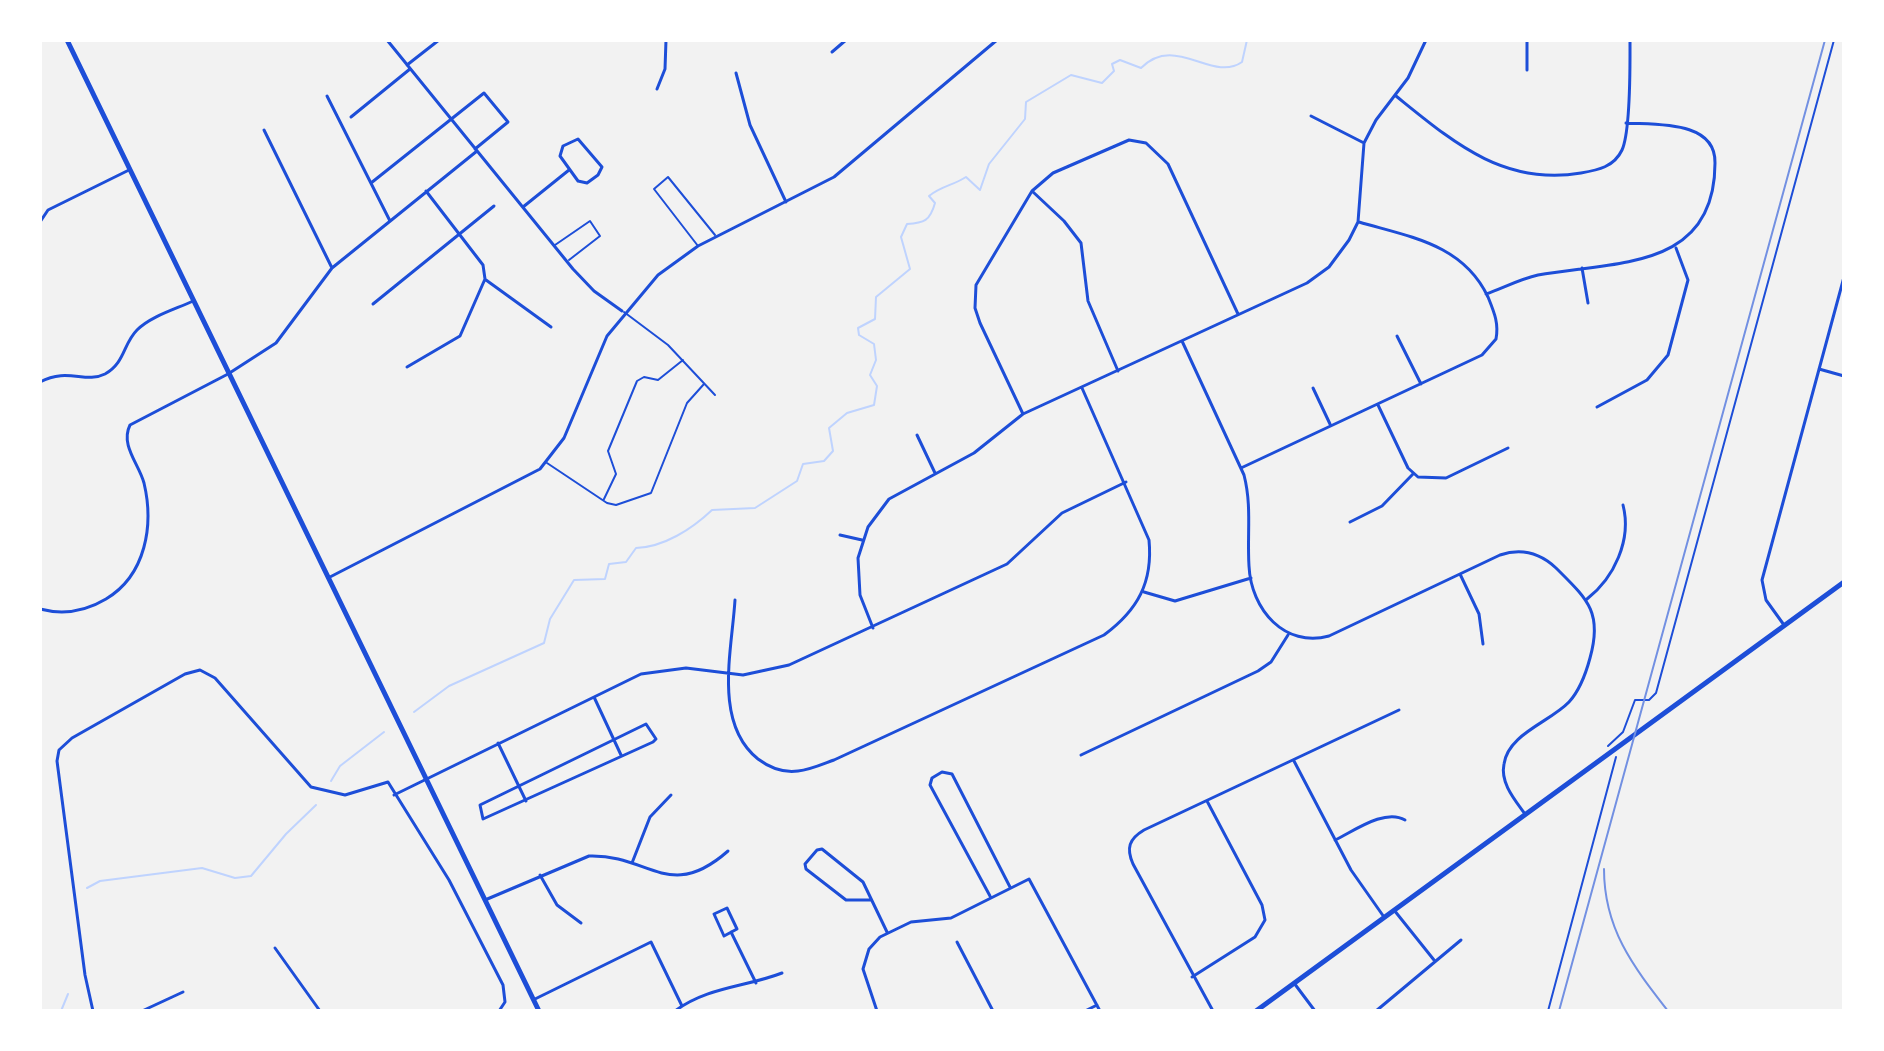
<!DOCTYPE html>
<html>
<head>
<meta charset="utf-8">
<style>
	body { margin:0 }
	#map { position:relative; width:1884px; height:1051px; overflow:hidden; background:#f2f2f2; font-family:Figtree,sans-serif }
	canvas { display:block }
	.frame { position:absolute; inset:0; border:42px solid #fff; pointer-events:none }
</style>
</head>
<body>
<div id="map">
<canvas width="1884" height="1051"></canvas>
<div class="frame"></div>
</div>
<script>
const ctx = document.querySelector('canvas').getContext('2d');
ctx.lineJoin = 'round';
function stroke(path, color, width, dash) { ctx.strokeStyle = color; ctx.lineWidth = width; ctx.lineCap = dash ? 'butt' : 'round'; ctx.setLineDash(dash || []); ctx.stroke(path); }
const stream = new Path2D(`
	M414,712L449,686L544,643L550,619L574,580L605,579L609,564L626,562L636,548C664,547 692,529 712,510L755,508L797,481L803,464L824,461L833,451L829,428L847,413L874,405L877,386L870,375L876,360L874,344L859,335L858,328L875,319L876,297L910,269L901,237L907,224C924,223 930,221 935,203L929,196C941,186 954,185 966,177L980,190L989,164L1025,119L1026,102L1071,75L1102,83L1114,71L1112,64L1120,60L1141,68C1175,33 1212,83 1242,62L1247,40
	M331,781L340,766L384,732
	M87,888L100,881L202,868L235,878L251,876L286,834L316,805
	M61,1011L68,994`);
const path = new Path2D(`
	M1608,746L1623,732L1635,700H1649L1656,693L1834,40
	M1548,1011L1616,757`);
const service = new Path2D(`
	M555,245L590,221L600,236L569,260
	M698,246L654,189L668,177L715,235
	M624,312L668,345L715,395
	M547,463L607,503L616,505L651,493L687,403L704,384
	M604,499L616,474L608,451L637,381L644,377L658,380L683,360`);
const minor = new Path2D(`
	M387,40L573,269L594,291L622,311
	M1527,40V70
	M832,52L846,40
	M407,65L439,40
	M736,73L750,125L786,202
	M657,89L665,69L666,40
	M327,96L390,221
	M1396,96C1453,142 1503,186 1581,173C1598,170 1614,167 1622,150C1631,130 1630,64 1630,40
	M1311,116L1364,143
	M351,117L410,69
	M264,130L332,268
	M578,139L602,167L598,175L587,183L578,181L560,156L563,146Z
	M371,183L484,93L508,122L475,149
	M1032,191L1064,221L1081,243L1088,301L1118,371
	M523,207L569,170
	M40,222L48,210L129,170
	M1582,268L1588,303
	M486,280L551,327
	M1486,294C1503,288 1520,279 1538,275C1615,261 1715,271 1715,163C1716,120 1655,125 1626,123
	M373,304L494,206
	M1397,336L1421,384
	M1182,341L1244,475C1252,506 1247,534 1249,566C1251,610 1285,648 1329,636L1500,555C1521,548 1540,553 1556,568C1587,599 1603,612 1590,658C1586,673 1580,690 1569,702C1550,722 1508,734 1504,764C1500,783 1515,800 1525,814
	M407,367L460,336L485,279L483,265L426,191
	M1819,369L1844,376
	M40,382C68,367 85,384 105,374C125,363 123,344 137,330C151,316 176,309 193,301
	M1313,388L1330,424
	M1378,405L1408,468L1418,477L1446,478L1508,448
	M1597,407L1647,380L1668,355L1688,280L1676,248
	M1023,414L980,323L975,308L976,285L1032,191L1053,173L1129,140L1146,143L1168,164L1238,314
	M917,435L935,473
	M1241,468L1482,355L1496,339C1499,323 1494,312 1488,297C1463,244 1410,237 1359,222
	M1350,522L1382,506L1413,474
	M840,535L862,540
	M1460,574L1479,614L1483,644
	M328,578L540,469L564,438L607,336L658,275L698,246L834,177L997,40
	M1144,592L1175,601L1251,578
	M1587,599C1614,578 1632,540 1623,505
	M735,600C732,650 713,723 758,759C770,768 783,773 798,771C810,770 823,764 834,760L1104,635C1138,610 1153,582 1149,540L1082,388
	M40,609C63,615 86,611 106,599C146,575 154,525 144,483C139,464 120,445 130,425L228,374L276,343L332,268L477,151
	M1784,625L1766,600L1762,580L1844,277
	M873,628L860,595L858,558L868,527L889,499L974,453L1023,414L1307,283L1329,267L1349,240L1358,222L1364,143L1376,120L1408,78L1426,40
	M594,697L621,755
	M646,724L656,739L653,742L483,819L480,805Z
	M498,743L526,801
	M1081,755L1258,671L1271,662L1288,635
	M1294,761L1351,870L1384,917
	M394,795L641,674L686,668L743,675L789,665L1007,564L1062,513L1126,482
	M1335,840C1354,831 1385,808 1405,820
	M632,863L650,817L671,795
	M540,875L557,905L581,923
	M990,896L930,785L932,778L942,772L952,774L1010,887
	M485,900L589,856C649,854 669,903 728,851
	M870,900H846L806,869L805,864L817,850L822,849L863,882L887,932
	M727,908L737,929L724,936L714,914Z
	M1394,910L1434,960
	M731,932L756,983
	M957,942L993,1011
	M275,948L320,1011
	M1192,977L1255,937L1265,920L1262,905L1207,801
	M1294,983L1315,1011
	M535,999L651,942L682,1006
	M93,1011L85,975L57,761L59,750L72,738L185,674L200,670L215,678L311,787L345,795L388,782L449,880L503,985L505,1002L499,1011
	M142,1011L183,992
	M675,1011C707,987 746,987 782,973
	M877,1011L863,969L869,949L880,937L911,922L951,918L1029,879L1100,1011
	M1085,1011L1097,1005
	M1213,1011L1133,864C1126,848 1129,839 1144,830L1399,710
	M1376,1011L1461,940`);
const secondary = new Path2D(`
	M67,40L539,1011
	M1256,1011L1844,582`);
const rail = new Path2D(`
	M1604,869C1604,929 1633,966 1668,1011
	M1559,1011L1825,40`);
stroke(stream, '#bfd3fe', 2);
stroke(path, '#1d4ed8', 2);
stroke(service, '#1d4ed8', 2);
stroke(minor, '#1d4ed8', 3);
stroke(secondary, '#1d4ed8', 5);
stroke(rail, '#7290e2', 2);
</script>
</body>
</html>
